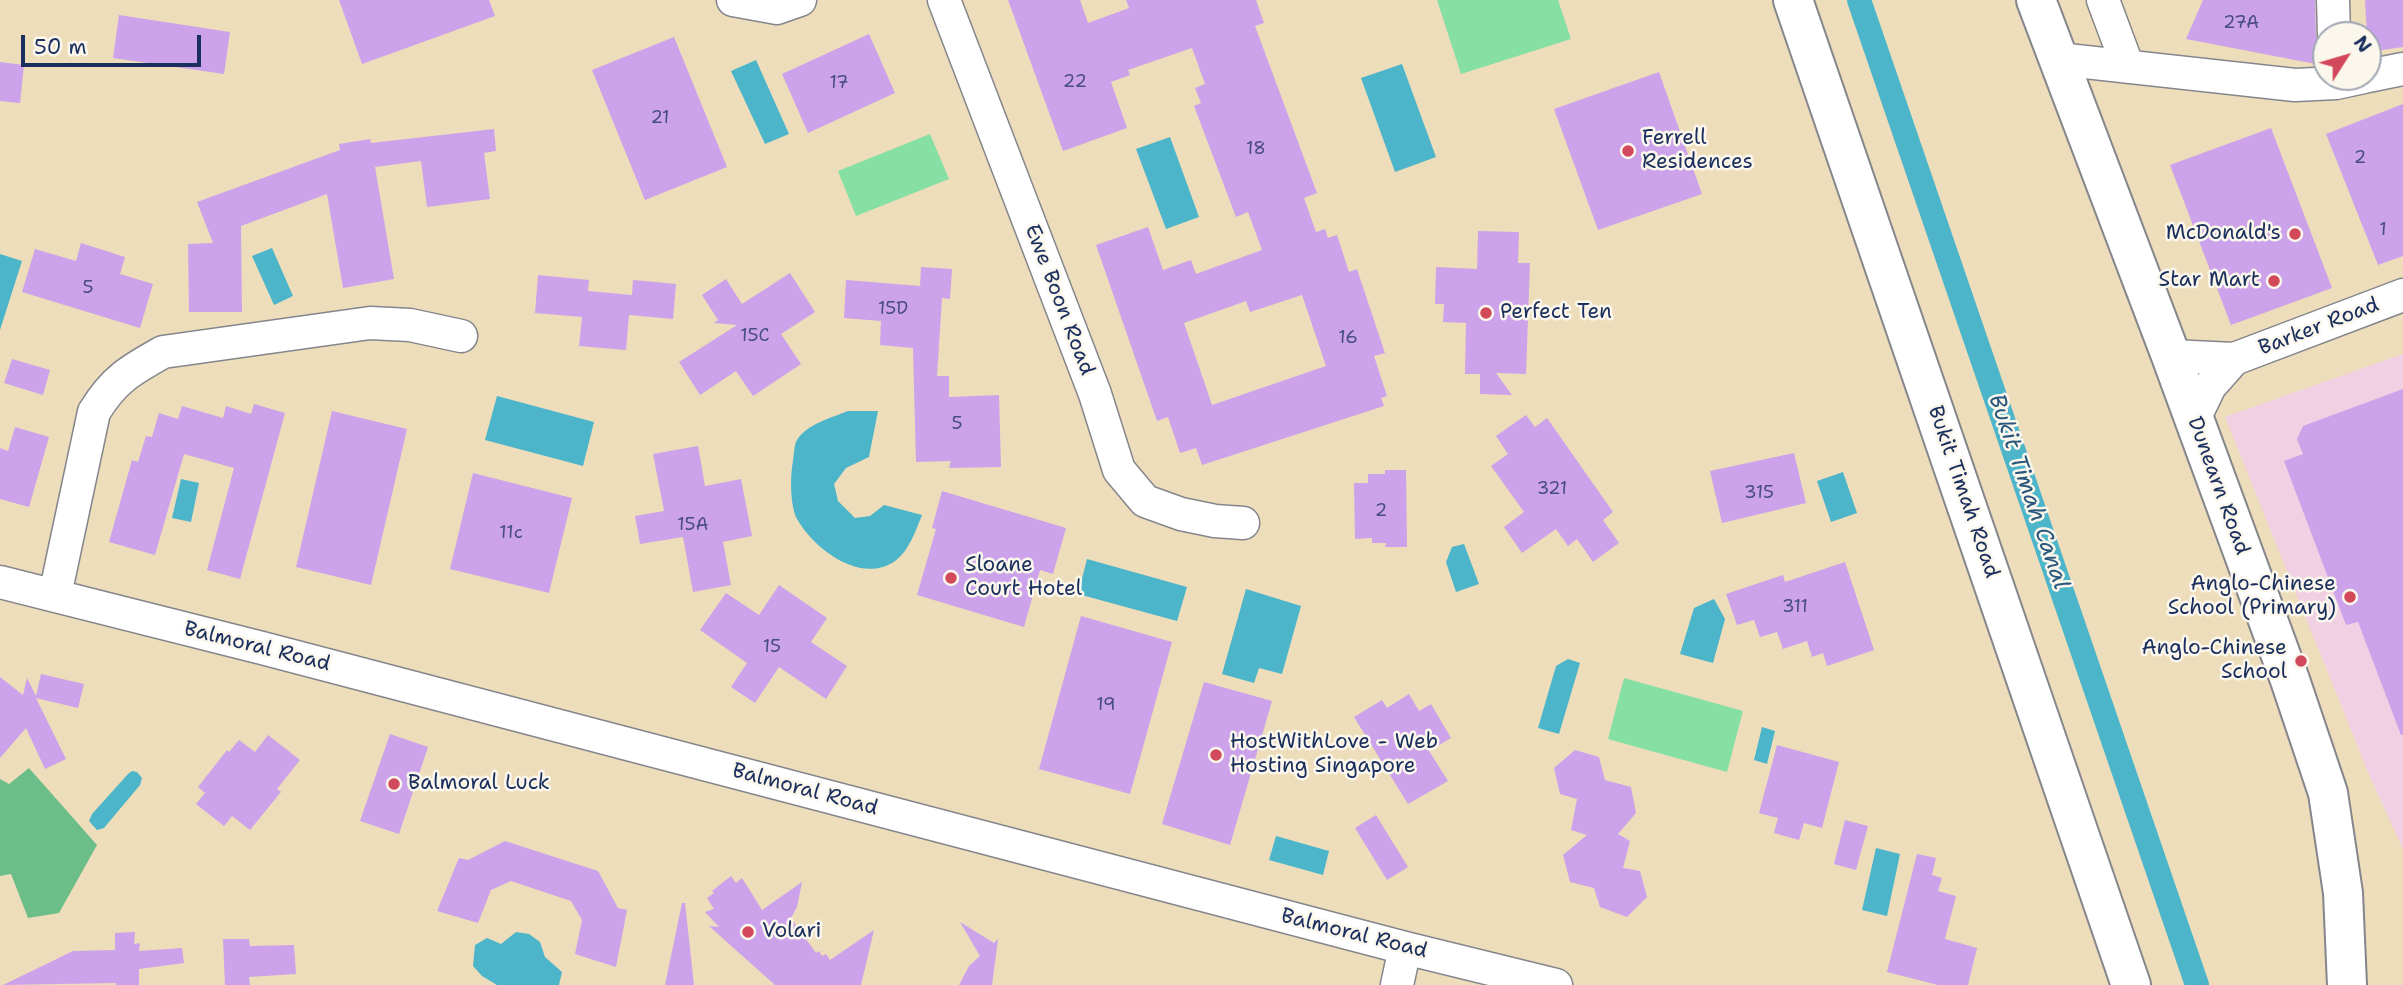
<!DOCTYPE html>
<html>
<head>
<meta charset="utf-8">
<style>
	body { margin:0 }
	#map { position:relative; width:2403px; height:985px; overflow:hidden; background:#edddbb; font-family:"Shantell Sans",sans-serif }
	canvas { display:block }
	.north { position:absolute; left:2312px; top:21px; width:70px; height:70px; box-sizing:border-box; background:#fbf7ec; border:2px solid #a1a7b3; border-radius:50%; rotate:53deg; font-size:19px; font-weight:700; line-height:28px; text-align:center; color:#1b2f5e }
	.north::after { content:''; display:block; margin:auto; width:24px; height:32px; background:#d1495b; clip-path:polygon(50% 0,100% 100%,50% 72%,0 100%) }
	.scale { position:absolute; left:21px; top:35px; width:180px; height:32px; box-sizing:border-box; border:4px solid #1b2f5e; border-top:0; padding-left:9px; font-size:21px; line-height:24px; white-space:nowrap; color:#1b2f5e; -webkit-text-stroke:5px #fbf7ec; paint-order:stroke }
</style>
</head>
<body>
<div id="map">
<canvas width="2403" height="985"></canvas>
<div class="north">N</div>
<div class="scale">50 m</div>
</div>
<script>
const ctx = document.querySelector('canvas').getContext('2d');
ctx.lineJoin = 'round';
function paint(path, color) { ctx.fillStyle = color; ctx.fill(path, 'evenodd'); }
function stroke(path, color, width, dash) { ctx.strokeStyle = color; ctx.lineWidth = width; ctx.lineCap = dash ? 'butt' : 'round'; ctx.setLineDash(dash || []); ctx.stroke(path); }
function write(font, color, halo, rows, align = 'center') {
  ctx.font = font + ' "Shantell Sans",sans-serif'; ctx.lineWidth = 5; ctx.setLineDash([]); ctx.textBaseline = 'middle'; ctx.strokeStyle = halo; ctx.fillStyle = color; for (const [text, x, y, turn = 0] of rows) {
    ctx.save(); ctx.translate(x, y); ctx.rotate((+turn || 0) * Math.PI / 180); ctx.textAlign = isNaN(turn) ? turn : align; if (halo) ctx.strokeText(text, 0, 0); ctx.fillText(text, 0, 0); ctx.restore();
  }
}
const built = new Path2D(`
	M2403,354V849L2370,777L2225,417Z`);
const green = new Path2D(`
	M1437,0H1558L1571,39L1461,74Z
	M930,134L949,179L856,216L838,171Z
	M1624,678L1743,711L1727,772L1608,739Z`);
const forest = new Path2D(`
	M29,768L97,845L59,913L28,918L11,874L0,876V779L9,784Z`);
const water = new Path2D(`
	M756,60L789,134L765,144L731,71Z
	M1402,64L1436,157L1395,172L1361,78Z
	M1170,137L1199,217L1166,229L1136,149Z
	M272,248L293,296L274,305L252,256Z
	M0,254L22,261L0,330Z
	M497,396L594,422L583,466L485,440Z
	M848,411H878L869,457L846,468L834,484L838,501L855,518L870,516L884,505L922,515C916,530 909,551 895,561C861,585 814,549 797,519C790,506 790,476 793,461C794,455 794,445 797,440C807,424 831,418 848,411Z
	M1843,472L1857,513L1831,522L1817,481Z
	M181,479L199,483L191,522L172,518Z
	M1464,544L1479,584L1456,592L1446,562L1452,547Z
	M1087,559L1187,587L1177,621L1078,594Z
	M1246,589L1301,606L1282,674L1259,668L1254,683L1222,674Z
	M1714,599L1725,619L1713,663L1680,654L1694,608Z
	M1568,659L1580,663L1559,734L1538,728L1556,666Z
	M1762,727L1775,731L1767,764L1754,760Z
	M132,771L137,772L142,778L140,785L104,828L97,830L89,821L92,814L128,774Z
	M1276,836L1329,851L1323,875L1269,860Z
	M1876,848L1900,854L1887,916L1862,910Z
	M516,932L529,934L540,942L545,957L562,972L559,985H497L482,976L473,966L475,945L487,938L501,944Z`);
const canal = new Path2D(`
	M1859,0L2197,985`);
const building = new Path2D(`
	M339,0H489L495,16L362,64Z
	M1008,0H1080L1088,23L1129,8L1126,0H1256L1264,23L1255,26L1317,193L1304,198L1316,232L1325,229L1328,238L1337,235L1349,272L1357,269L1385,353L1374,356L1387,396L1381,398L1384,406L1202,465L1196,448L1180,453L1168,417L1157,421L1096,245L1148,227L1163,270L1191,260L1196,274L1262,250L1248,212L1236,217L1194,106L1201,103L1195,88L1205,84L1192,48L1128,70L1130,75L1111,82L1127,128L1063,151ZM1302,295L1326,366L1212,405L1184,323L1246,301L1250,312Z
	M2203,0H2315L2316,36L2321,47V65L2186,39Z
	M2365,0H2403V47L2368,52Z
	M119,15L230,32L224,74L113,58Z
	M869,34L895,93L808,133L782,74Z
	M674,37L727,167L645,200L592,70Z
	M0,62L24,65L20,103L0,101Z
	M1659,72L1702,194L1598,230L1554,109Z
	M2403,104V256L2378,265L2326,134Z
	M2271,128L2332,288L2231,325L2170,165Z
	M494,129L496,151L484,153L490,199L427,207L421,161L375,167L394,279L343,288L327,194L241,226L242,312H189L188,244L213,243L197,202L340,150L339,144L370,139L371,143Z
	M1478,231L1519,232L1518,263H1530L1526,374L1496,373L1512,395L1480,394V374H1465L1466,323L1443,322L1444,304H1435L1436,267L1477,269Z
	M81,243L125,257L120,274L153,284L140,328L22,292L35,249L76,261Z
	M921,267L952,269L950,299L942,298L937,376H949V397L999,395L1001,467L949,468L951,461L916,462L913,348L880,345L881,321L844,318L846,280L920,286Z
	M790,273L815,312L781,334L801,364L753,396L736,371L700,395L679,362L737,325L714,323L718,320L702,295L726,279L742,304Z
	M538,275L589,280L588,291L632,295L633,280L676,284L673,319L629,315L626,350L579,346L582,317L535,313Z
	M12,359L50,370L43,395L4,383Z
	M2403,389V735H2401L2358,622L2346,625L2284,461L2303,454L2297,439L2303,426Z
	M254,404L285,413L240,579L207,570L234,468L184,454L155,555L109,542L132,460L138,462L146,436L152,437L159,413L178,419L182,406L223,418L226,406L251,414Z
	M332,411L407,429L371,585L296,567Z
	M1526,415L1535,427L1547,418L1613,512L1603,520L1619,543L1593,562L1577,539L1568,546L1556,529L1522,553L1504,527L1524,512L1491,466L1508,454L1496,436Z
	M15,427L49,437L29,507L0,499V448L8,451Z
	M698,446L705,486L741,479L752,536L723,542L731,585L693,592L683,537L640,544L635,516L664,511L653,454Z
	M1794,453L1806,503L1722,523L1710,471Z
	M1385,470H1406L1407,547H1385L1386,543H1372V538L1355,539L1354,483H1368V474H1385Z
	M473,473L572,498L549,593L450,569Z
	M942,491L1066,528L1053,574L1040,570L1024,627L917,595L936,529L932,528Z
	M1845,562L1874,650L1827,666L1823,653L1812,657L1807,641L1783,649L1777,632L1760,637L1754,620L1737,625L1726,594L1783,575L1785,582Z
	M779,585L827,618L811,642L847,666L826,699L779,667L755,703L731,687L747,663L700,630L726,593L759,615Z
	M1081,616L1172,642L1130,794L1039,769Z
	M41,674L84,684L78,708L36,698L66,759L45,769L26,728L0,758V677L23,695L27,678L36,696Z
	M1204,682L1272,701L1230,845L1162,824Z
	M1409,694L1419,711L1431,704L1451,738L1429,751L1448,781L1408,804L1354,717L1382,700L1387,708Z
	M390,734L428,747L399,834L360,821Z
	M268,735L300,760L277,789L281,792L250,830L232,816L224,826L196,804L205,793L198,787L227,750L229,752L239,740L255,752Z
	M1777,745L1839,762L1822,828L1804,823L1799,840L1774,833L1778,818L1759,813Z
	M1575,750L1599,757L1605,780L1631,787L1636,813L1618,834L1630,841L1623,868L1640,871L1647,897L1627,917L1600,907L1594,888L1570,882L1563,855L1587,835L1571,830L1577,799L1560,794L1554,768Z
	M1376,815L1408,867L1387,880L1355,828Z
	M1845,820L1868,826L1856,870L1834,864Z
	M505,841L598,871L618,908L627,910L616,967L575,954L582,920L571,901L511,881L491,890L478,923L437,911L459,858L468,860Z
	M1917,854L1936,858L1932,875L1942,878L1938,891L1956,896L1945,939L1977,948L1968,985H1938L1887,972Z
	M731,876L736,883L742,878L762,910L802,882L797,907L791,918L816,953L819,951L822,956L826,954L830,960L874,930L861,985H775L709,926L719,927L705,912L714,909L707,898L714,893L712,891Z
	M682,903H685L694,985H665Z
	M960,922L994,943L998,939L992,985H959L969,966L980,956Z
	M135,932L134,944L140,943L139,951L182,948L184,963L139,969V985H116V983L3,985L73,951L115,950V933Z
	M223,939H249L250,946L294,945L296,974L249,977L250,985H225Z`);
const minor = new Path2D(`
	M733,0L777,8L800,0
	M944,0L1095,394L1119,470L1145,501L1181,514L1215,521L1243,523
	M2103,0L2128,67
	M2333,0L2334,35
	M2058,59L2295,85L2336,83L2364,77
	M2368,76L2403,69
	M2171,356L2234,359L2403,295
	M2194,419L2210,386L2234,359
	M0,582L262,648L1405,948L1556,985
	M55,595L94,412C114,379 131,370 163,352L370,323L410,325L461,336
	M1397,985L1405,948`);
const highway = new Path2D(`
	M1793,0L2131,985
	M2036,0L2171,356L2290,680L2328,793L2343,893L2347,985`);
const markers = [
	[1628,151,7,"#d1495b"],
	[2295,234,7,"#d1495b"],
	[2274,281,7,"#d1495b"],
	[1486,313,7,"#d1495b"],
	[951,578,7,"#d1495b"],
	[2350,597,7,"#d1495b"],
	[2301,661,7,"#d1495b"],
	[1216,755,7,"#d1495b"],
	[394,784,7,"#d1495b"],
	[748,932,7,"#d1495b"]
];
const numberNames = [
	["27A",2241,23],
	["22",1075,82],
	["17",839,83],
	["21",660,118],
	["18",1256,149],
	["2",2360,158],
	["1",2383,230],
	["5",88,288],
	["15D",893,309],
	["15C",755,336],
	["16",1348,338],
	["5",957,424],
	["321",1552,489],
	["315",1759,493],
	["2",1381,511],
	["15A",693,525],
	["11c",511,533],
	["311",1795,607],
	["15",772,647],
	["19",1106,705]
];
const poiNames = [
	["Ferrell",1642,139],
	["Residences",1642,163],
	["McDonald's",2281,234,"right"],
	["Star Mart",2260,281,"right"],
	["Perfect Ten",1500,313],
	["Sloane",965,566],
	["Court Hotel",965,590],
	["Anglo-Chinese",2336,585,"right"],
	["School (Primary)",2336,609,"right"],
	["Anglo-Chinese",2287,649,"right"],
	["School",2287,673,"right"],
	["HostWithLove - Web",1230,743],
	["Hosting Singapore",1230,767],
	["Balmoral Luck",408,784],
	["Volari",762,932]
];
const streetNames = [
	["Ewe Boon Road",1059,300,69],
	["Barker Road",2319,327,-21],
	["Dunearn Road",2218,486,70],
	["Bukit Timah Road",1963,492,71],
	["Balmoral Road",257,647,14],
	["Balmoral Road",805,790,15],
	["Balmoral Road",1354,934,14]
];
const waterNames = [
	["Bukit Timah Canal",2028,492,71]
];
paint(built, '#f1d0e3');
paint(green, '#86dfa3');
paint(forest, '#6cbe89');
paint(water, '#4cb5ca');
stroke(canal, '#4cb5ca', 24);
paint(building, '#cca2ea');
stroke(minor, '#84868c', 35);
stroke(highway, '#84868c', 42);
stroke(minor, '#fff', 32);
stroke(highway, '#fff', 38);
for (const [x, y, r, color] of markers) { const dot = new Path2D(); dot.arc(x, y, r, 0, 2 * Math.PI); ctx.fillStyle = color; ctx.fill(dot); stroke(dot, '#fbf7ec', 2.5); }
write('18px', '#474c81', null, numberNames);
write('21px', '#1b2f5e', '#fbf7ec', poiNames, 'left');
write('21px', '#1b2f5e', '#fbf7ec', streetNames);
write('italic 23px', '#2a577e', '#fbf7ec', waterNames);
</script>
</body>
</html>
